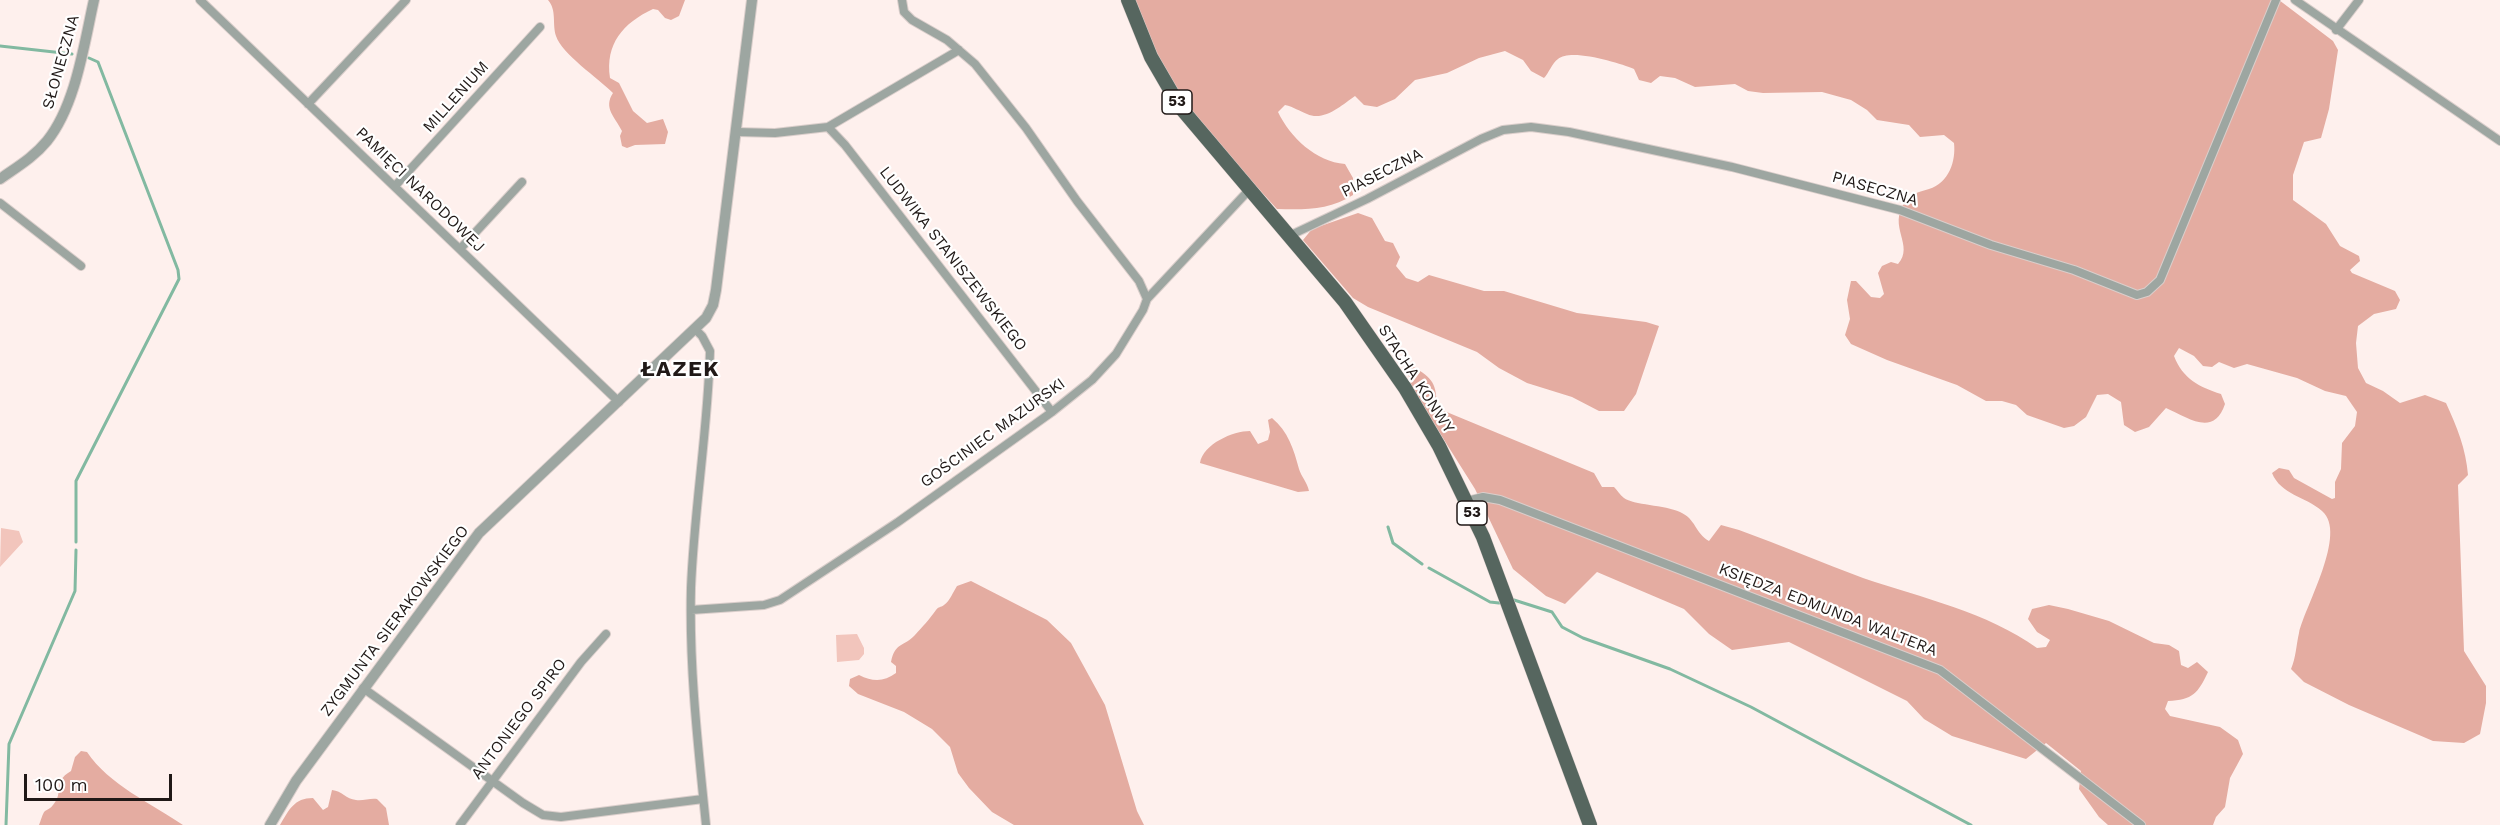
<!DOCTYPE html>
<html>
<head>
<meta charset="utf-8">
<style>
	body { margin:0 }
	#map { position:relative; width:2500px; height:825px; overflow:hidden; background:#fef0ed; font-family:"Work Sans",sans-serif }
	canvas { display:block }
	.scale { position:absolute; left:24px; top:774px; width:148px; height:27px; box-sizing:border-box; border:3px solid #201917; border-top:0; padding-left:8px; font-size:18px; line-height:21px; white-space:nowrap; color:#201917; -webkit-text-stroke:4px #fff; paint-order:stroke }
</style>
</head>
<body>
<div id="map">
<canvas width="2500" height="825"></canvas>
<div class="scale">100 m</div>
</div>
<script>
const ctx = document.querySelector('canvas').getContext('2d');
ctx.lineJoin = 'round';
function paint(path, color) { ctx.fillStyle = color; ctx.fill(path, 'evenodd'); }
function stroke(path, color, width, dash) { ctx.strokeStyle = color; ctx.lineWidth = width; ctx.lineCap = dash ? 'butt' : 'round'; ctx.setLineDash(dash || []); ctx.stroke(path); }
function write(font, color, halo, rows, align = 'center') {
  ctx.font = font + ' "Work Sans",sans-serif'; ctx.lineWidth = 4.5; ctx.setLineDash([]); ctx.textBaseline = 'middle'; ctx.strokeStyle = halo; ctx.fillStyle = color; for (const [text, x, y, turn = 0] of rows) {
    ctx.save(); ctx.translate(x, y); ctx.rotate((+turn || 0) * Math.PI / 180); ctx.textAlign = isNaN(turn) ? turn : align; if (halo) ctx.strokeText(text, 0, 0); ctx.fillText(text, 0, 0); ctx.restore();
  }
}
const green = new Path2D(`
	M1,528L19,531L23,542L0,567Z
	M857,634L864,648V654L859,660L837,662L836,635Z`);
const forest = new Path2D(`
	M548,0H685L679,16L671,20L665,18L658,10L653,9C623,23 605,44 610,78L619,83L633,111L647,123L663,119L668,132L665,144L635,145L627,148L622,146L620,136L622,131C615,117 603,108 613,93C598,78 562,54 556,36C552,24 557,10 548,0Z
	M1135,0H2279L2333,41L2338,50L2329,109L2321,138L2304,142L2293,175V200L2326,224L2340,246L2359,256L2360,261L2350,270L2352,273L2395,291L2400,300L2396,309L2374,314L2358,326L2356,343L2358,368L2366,383L2383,391L2400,403L2425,395L2446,403C2457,427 2466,449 2468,475L2458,485L2464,651L2486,686V703L2480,734L2464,743L2433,741L2349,705L2304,682L2291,669C2296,657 2296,646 2299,633C2305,606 2348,533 2322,511C2305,496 2281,495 2272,473L2279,468L2289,470L2294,478L2332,499L2335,498V482L2341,469L2342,443L2355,426L2357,412L2346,396L2325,391L2297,378L2247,364L2234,368L2219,362L2212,367L2203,366L2194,356L2179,348L2174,356C2183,379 2199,387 2221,394L2225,404C2214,438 2187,417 2166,408L2149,427L2135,432L2124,425L2121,402L2108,394L2097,395L2086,417L2074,426L2064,428L2027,415L2016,405L2002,401H1986L1957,385L1887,360L1851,344L1845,335L1850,319L1847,300L1851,281H1856L1871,297L1880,298L1884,294L1878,273L1882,266L1891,262L1898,264C1915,245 1887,227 1905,202C1911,193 1920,192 1929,189C1949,183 1956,161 1954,143L1944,135L1920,137L1909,125L1877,120L1867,110L1851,100L1822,92L1763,93L1748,91L1735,84L1695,87L1675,78L1660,76L1651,83L1639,80L1634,69C1619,63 1571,48 1558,59C1552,63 1549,73 1544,78L1531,71L1523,60L1505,51L1479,58L1447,73L1415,80L1395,99L1377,107L1364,105L1355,96C1342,105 1324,122 1307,114C1299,111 1294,107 1285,105L1278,112C1290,137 1316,162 1345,164L1353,178V195C1330,210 1304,210 1277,209L1188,111L1158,60Z
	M1358,213L1372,218L1385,241L1393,243L1400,257L1396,266L1406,278L1418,282L1429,275L1484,291H1504L1577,313L1646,322L1659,326L1636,394L1624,411H1599L1572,397L1527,383L1499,368L1477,352L1368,307L1353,298L1303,240L1312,229Z
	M1412,366C1434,379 1436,383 1437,408L1594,473L1602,487H1614C1617,490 1620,495 1624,498C1633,505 1665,505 1680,512C1696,519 1695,533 1709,541L1721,525L1739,530C1781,545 1822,563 1863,578C1922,598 1987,612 2037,648L2046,647L2050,640L2037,632L2028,619L2032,609L2049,605L2068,609L2109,621L2154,643L2169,645L2179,651L2181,665L2188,668L2197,662L2208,672C2198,693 2193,700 2168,701L2165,709L2170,716L2220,727L2238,740L2243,754L2230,778L2225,807L2216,817L2213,825H2108L2099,817L2079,789L2081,771L2046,743L2026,759L1952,736L1924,719L1907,701L1789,642L1732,650L1709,634L1684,609L1597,572L1565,604L1546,596L1513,569L1475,489L1412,389L1408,373Z
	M1272,418C1288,431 1294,450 1299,469C1301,476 1307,482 1309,491L1298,492L1200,463C1203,444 1233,431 1250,431L1258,444L1268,440L1270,432L1268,420Z
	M971,581L1047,620L1071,643L1105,705L1137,811L1144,825H1014L992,812L969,788L958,773L950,747L932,729L904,712L858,694L849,686L850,679L859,675C873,682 884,682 896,673V666L891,662C895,642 904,647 915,635C923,626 929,620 936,610C939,606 940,608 944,605C950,601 953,592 957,586Z
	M81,751L87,752C109,785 151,803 183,825H39C41,821 42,814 45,811C48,809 51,808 53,805C65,791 51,783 71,771L75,757Z
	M332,790C342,791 346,799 356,800C363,801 370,798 377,799L386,808L389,825H280C289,810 294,798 313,798L323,810L328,807Z`);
const stream = new Path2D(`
	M0,46L72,54
	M1388,527L1393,543L1422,564
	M76,542V481L179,279L178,270L98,62L89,58
	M1429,568L1490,602L1499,603
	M1514,600L1552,612L1562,627L1583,638L1670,669L1751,707L1971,825
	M6,825L9,744L75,591L76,550`);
const minor = new Path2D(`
	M200,0L619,402
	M902,0L904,12L912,20L947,40L975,64L1026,128L1077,201L1139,281L1147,299
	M2295,0L2500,141
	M2336,30L2359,0
	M308,104L406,0
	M828,127L845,145L1052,412
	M737,132L775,133L828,127L959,50
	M395,186L540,27
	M0,203L81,266
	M1291,235L1367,199L1481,139L1503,130L1531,127L1569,132L1732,167L1900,210L1991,245L2074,270L2137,295L2147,292L2160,280L2276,0
	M460,249L522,182
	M696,330L702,336L710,351C708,430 694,509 691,588C689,667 698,746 706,825
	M1467,501L1483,497L1500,500L1940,670L2141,825
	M691,610L764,605L780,600L898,522L1052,412L1092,380L1116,354L1143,310L1147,299L1250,189
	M363,688L523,803L543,815L561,817L703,799
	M460,825L581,662L606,634`);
const tertiary = new Path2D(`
	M0,179C17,167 34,157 47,141C76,105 84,44 94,0
	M270,825L296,781L479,533L706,318L713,305L716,290L752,0`);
const primary = new Path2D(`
	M1128,0L1151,57L1180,107L1345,302L1405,388L1439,446L1483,537L1590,825`);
const shields = [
	[1177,102,30],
	[1472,513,30]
];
const shieldNames = [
	["53",1177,102],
	["53",1472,513]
];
const streetNames = [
	["SŁONECZNA",61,62,-74],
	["MILLENIUM",456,97,-48],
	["PIASECZNA",1382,173,-27],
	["PIASECZNA",1875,189,16],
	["PAMIĘCI NARODOWEJ",420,190,44],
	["LUDWIKA STANISZEWSKIEGO",953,259,52],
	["STACHA KONWY",1416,379,57],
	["GOŚCINIEC MAZURSKI",993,433,-36],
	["KSIĘDZA EDMUNDA WALTERA",1828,610,21],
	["ZYGMUNTA SIERAKOWSKIEGO",395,621,-53],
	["ANTONIEGO SPIRO",519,719,-53]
];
const districtNames = [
	["ŁAZEK",680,370]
];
paint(green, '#f2c5bc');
paint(forest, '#e4aca1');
stroke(stream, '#82b9a1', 3);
stroke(minor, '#dacecb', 10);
stroke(tertiary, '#dacecb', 12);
stroke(primary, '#dacecb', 15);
stroke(minor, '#9da6a1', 8);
stroke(tertiary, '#9da6a1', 10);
stroke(primary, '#56665f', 14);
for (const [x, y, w] of shields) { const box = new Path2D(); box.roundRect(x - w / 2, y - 12, w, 24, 4.5); ctx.fillStyle = '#fff'; ctx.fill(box); stroke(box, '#201917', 1.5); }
write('bold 15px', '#201917', null, shieldNames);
write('16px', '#201917', '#fff', streetNames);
ctx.letterSpacing = '1.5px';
write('bold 22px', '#201917', '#fff', districtNames);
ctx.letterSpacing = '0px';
</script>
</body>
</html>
